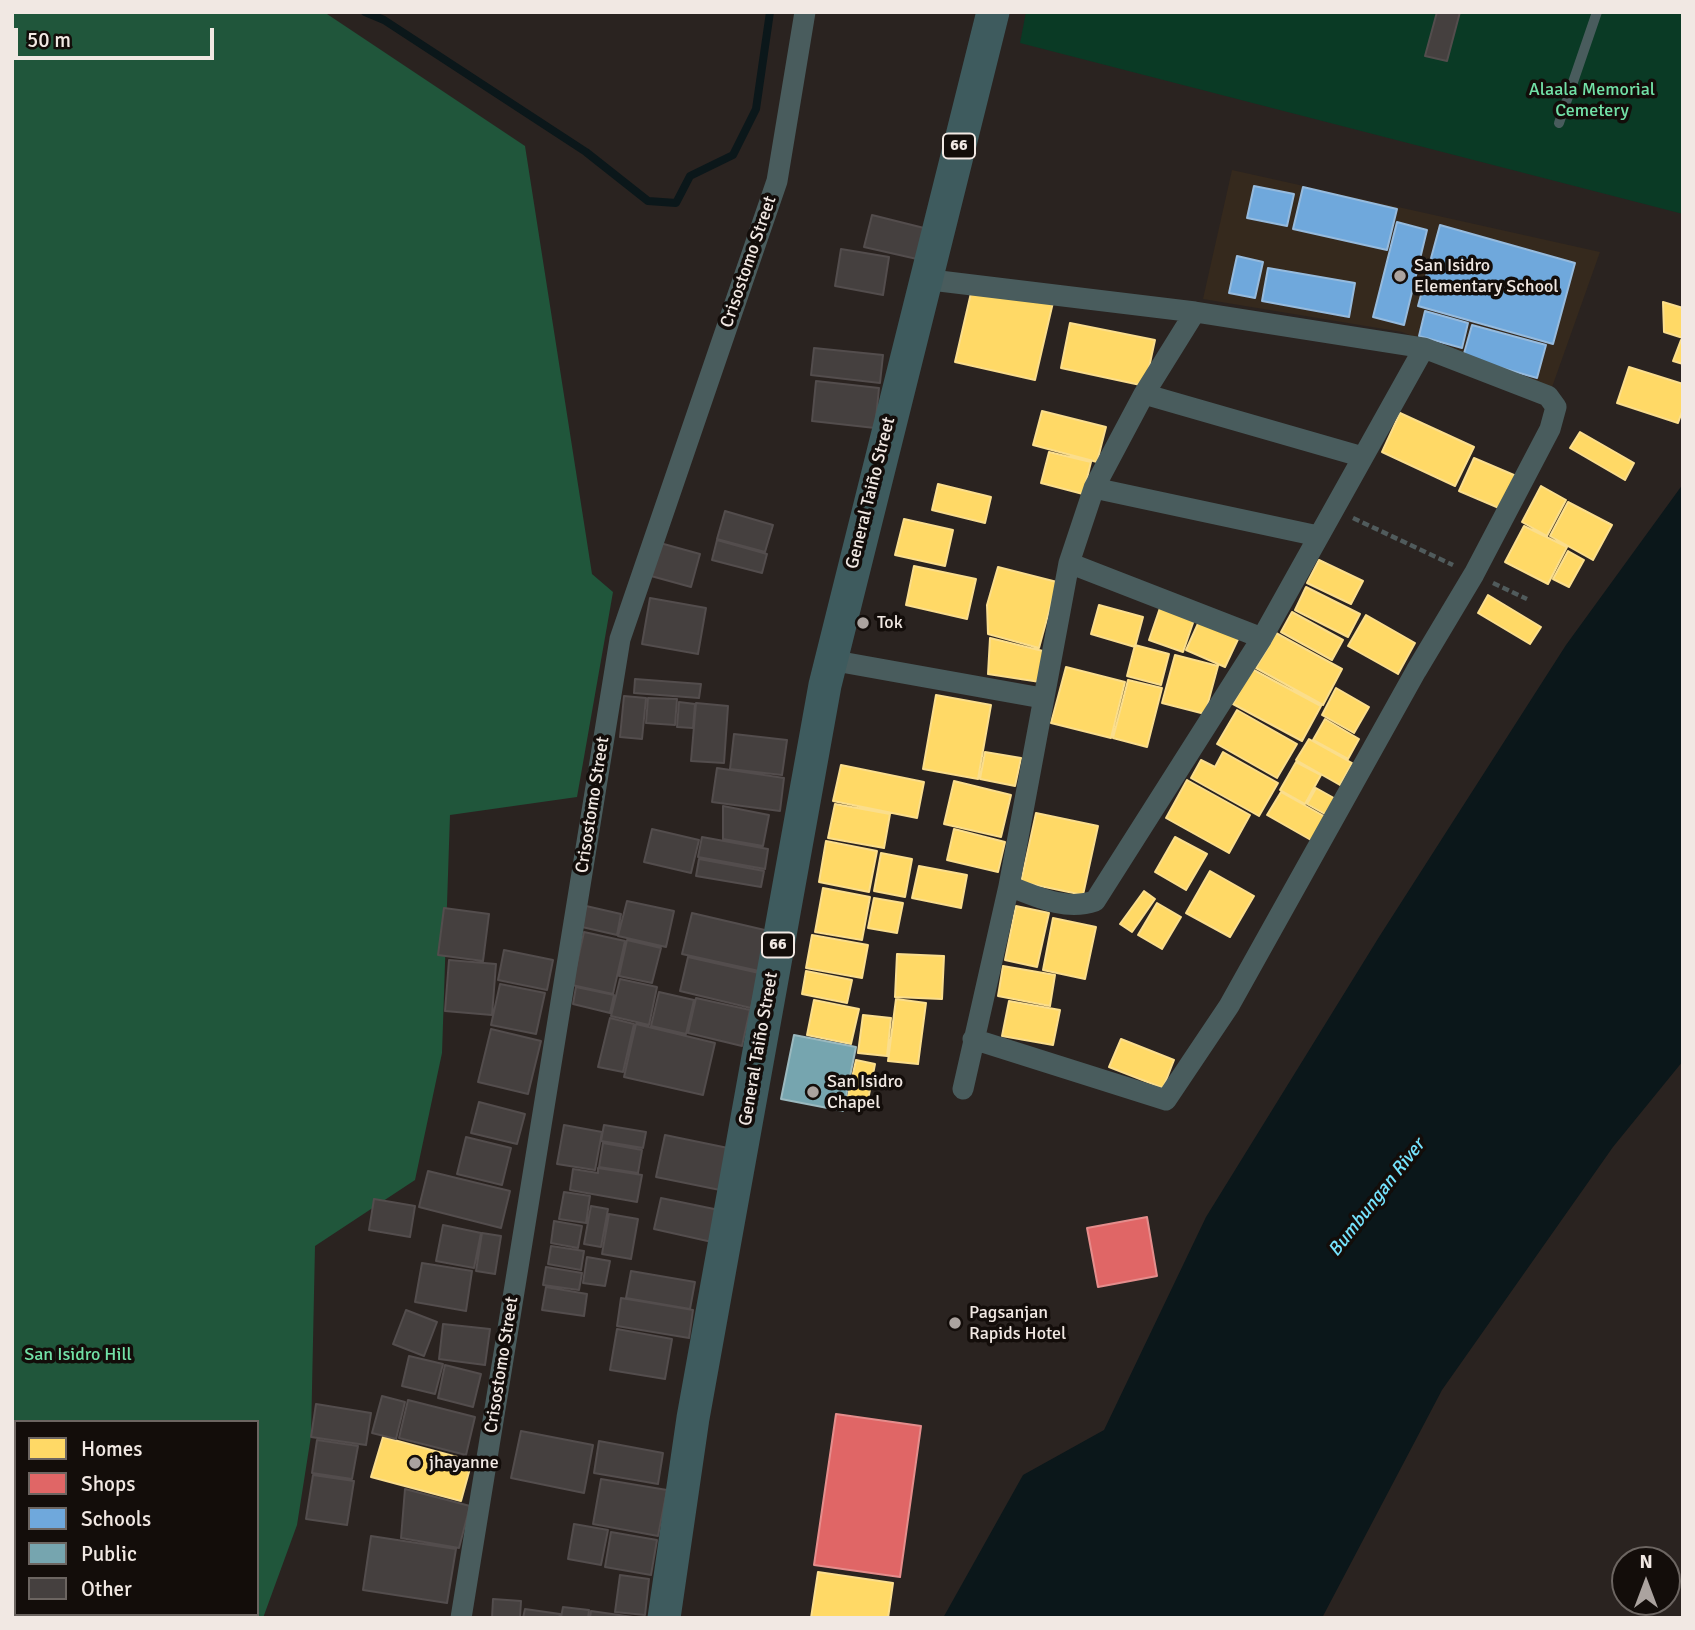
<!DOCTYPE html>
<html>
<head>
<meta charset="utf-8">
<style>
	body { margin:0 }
	#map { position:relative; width:1695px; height:1630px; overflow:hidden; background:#2a2320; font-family:Signika,sans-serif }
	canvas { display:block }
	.frame { position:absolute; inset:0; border:14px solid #f1e8e3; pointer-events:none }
	.legend { position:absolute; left:14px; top:1420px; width:245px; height:196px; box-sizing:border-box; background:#130d0a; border:2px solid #6c6561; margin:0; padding:9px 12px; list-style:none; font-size:21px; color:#f1e8e3 }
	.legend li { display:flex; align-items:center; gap:14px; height:35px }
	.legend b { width:35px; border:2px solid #6c6561 }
	.north { position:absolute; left:1611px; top:1546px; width:70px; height:70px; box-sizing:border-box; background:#130d0a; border:2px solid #6c6561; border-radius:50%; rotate:0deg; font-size:19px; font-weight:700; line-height:28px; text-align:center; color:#f1e8e3 }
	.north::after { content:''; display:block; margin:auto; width:24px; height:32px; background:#aba39f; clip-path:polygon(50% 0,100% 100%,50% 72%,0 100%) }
	.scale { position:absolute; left:14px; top:28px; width:200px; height:32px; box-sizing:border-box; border:4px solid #f1e8e3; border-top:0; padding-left:9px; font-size:21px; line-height:24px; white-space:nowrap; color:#f1e8e3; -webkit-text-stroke:5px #130d0a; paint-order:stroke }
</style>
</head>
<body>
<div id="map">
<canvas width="1695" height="1630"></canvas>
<div class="frame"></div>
<ul class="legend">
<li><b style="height:19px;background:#ffd966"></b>Homes</li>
<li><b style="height:19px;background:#e06666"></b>Shops</li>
<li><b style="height:19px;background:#6fa8dc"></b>Schools</li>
<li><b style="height:19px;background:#76a5af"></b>Public</li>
<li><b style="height:19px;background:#45403f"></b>Other</li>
</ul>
<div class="north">N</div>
<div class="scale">50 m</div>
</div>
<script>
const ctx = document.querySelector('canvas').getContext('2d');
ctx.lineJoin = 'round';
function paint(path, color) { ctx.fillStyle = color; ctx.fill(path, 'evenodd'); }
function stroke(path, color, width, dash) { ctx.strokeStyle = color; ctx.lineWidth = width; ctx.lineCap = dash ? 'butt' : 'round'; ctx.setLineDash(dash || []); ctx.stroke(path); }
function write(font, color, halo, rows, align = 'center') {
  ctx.font = font + ' Signika,sans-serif'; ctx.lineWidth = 7; ctx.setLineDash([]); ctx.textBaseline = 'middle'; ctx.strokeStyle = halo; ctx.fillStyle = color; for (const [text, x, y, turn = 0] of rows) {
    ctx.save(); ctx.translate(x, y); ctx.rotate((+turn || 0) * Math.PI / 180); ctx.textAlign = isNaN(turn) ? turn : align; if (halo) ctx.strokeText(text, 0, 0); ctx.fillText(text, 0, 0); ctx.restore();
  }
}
const education = new Path2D(`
	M1232,170L1600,252L1551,390L1402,332L1203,299Z`);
const green = new Path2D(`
	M1026,12H1683V214L1020,43Z`);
const forest = new Path2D(`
	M12,12H324L525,146L592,574L613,592L577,797L450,815L442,1053L415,1180L315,1246L311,1436L297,1525L263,1618H12ZM16,1422H257V1614H16Z`);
const water = new Path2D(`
	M1683,484V1061L1613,1147L1442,1390L1322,1618H943L1023,1475L1104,1430L1206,1217L1379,937L1566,645Z`);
const homes = new Path2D(`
	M974,280L1054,298L1035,380L955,362Z
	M1663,302L1683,308V338L1664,332Z
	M1070,323L1155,340L1145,386L1061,368Z
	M1681,340H1683V364L1673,361Z
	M1629,367L1683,384V409L1678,423L1617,403Z
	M1042,411L1106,427L1097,462L1033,445Z
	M1400,413L1474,447L1455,486L1382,452Z
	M1580,432L1634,463L1625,480L1570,448Z
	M1049,452L1091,462L1083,494L1041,483Z
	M1474,458L1521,478L1506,511L1459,491Z
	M938,484L991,497L985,523L932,510Z
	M1541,486L1566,500L1547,536L1522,522Z
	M1568,502L1612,525L1593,560L1550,536Z
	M904,519L953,530L945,566L895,555Z
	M1524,526L1567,547L1548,584L1505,562Z
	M1568,551L1584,560L1569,587L1553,579Z
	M1319,560L1363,581L1351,604L1307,583Z
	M914,566L976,579L967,619L906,605Z
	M998,567L1057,582L1039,648L988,634L987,605Z
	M1306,587L1360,614L1348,637L1295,610Z
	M1488,595L1541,627L1530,644L1478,613Z
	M1099,605L1143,617L1135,647L1091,634Z
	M1161,605L1195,617L1183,652L1149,640Z
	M1292,612L1343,640L1332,660L1281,632Z
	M1366,615L1415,643L1398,674L1348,646Z
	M1201,617L1240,635L1225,667L1186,650Z
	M1276,633L1342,669L1323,705L1256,668Z
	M990,638L1047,652L1040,682L988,674Z
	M1135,645L1169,654L1161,685L1127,676Z
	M1175,655L1218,666L1205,714L1162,703Z
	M1066,667L1125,682L1111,738L1051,723Z
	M1252,669L1321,706L1302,741L1233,704Z
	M1128,680L1162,688L1147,747L1113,738Z
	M1336,688L1369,707L1354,733L1322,715Z
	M936,695L991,705L978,779L923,769Z
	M1237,710L1297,744L1277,778L1217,744Z
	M1325,719L1359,739L1348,759L1313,740Z
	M1309,739L1352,763L1340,785L1296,760Z
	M985,752L1021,758L1015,786L980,779Z
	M1223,752L1278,783L1259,816L1191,778L1201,760L1215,767Z
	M1296,762L1321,775L1305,804L1280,790Z
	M841,765L924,782L917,818L833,801Z
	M1187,780L1250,815L1229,853L1166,818Z
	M954,781L1011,795L1001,837L944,824Z
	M1316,788L1341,802L1332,818L1307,804Z
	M1281,792L1331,820L1318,844L1267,815Z
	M835,804L890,814L884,848L828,838Z
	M1036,813L1098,826L1083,895L1021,882Z
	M954,829L1005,842L998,872L947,860Z
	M1175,837L1207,854L1186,890L1155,872Z
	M826,841L877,851L869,892L819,882Z
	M881,853L912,859L905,897L874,891Z
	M919,866L967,875L961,908L912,898Z
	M1210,871L1254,896L1230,937L1186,913Z
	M823,888L870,897L862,940L815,932Z
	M1144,891L1155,899L1132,932L1120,924Z
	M874,898L903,903L897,933L868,928Z
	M1157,903L1181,917L1162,949L1138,935Z
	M1016,906L1049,913L1037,967L1005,960Z
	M1053,918L1096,927L1085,979L1043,970Z
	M812,935L868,945L862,978L806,968Z
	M897,954L944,956L942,999L895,997Z
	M1003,966L1055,975L1050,1006L998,996Z
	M806,971L852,980L847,1003L802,994Z
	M896,999L926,1003L918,1064L888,1061Z
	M814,1000L859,1009L851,1044L807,1035Z
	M1009,1001L1060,1010L1053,1045L1002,1036Z
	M863,1015L891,1018L887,1056L858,1053Z
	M1121,1039L1174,1060L1163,1088L1109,1067Z
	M856,1060L875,1064L868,1100L848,1096Z
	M383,1437L472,1461L461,1501L371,1477Z
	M818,1572L893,1583L888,1618H811Z`);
const shops = new Path2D(`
	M1147,1217L1157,1276L1098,1287L1087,1228Z
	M836,1414L921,1426L900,1577L814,1565Z`);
const schools = new Path2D(`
	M1254,186L1294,194L1287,226L1247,218Z
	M1303,187L1397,209L1387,250L1293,229Z
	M1397,222L1427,230L1404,325L1373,317Z
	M1440,225L1575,263L1553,344L1418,306Z
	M1237,256L1263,262L1255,298L1229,293Z
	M1268,268L1355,283L1349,317L1262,301Z
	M1425,311L1468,323L1462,348L1419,336Z
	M1472,325L1546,345L1537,378L1463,357Z`);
const public = new Path2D(`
	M794,1035L856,1047L843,1111L781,1099Z`);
const stream = new Path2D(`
	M365,12L384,20L586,152L648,201L676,203L690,176L733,155L756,109L770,12`);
const building = new Path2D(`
	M1437,12H1460L1447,61L1425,56Z
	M872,215L924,228L917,259L864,247Z
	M841,249L889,257L883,295L835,286Z
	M814,348L883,355L880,383L811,375Z
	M816,381L879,388L875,428L812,421Z
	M725,511L773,525L765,552L717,539Z
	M717,540L767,554L762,573L712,560Z
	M660,543L700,554L691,587L651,576Z
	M650,598L706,608L698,654L642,644Z
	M635,679L701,684L699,698L634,693Z
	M624,696L646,698L642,739L620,737Z
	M648,698L677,699L675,725L646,723Z
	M679,702L695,704L693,728L677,727Z
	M696,703L728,706L724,763L691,761Z
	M734,734L787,740L782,775L730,769Z
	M717,768L784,778L780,811L712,802Z
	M723,806L769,815L763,846L723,839Z
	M652,829L699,840L691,873L644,862Z
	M702,837L768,849L765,869L698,857Z
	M699,859L764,871L761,887L696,876Z
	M627,901L674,911L666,947L618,936Z
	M586,906L621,914L617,935L582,927Z
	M444,908L489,914L483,961L438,955Z
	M692,913L769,931L759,971L682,954Z
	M584,932L625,941L613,994L572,985Z
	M627,940L661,948L652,983L619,976Z
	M504,950L553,960L547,990L498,980Z
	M688,957L759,973L751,1008L680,991Z
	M449,960L496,964L492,1015L445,1011Z
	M620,979L657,987L649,1025L611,1016Z
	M500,984L545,993L536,1034L491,1025Z
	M576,987L614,995L610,1013L573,1004Z
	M659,992L694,1000L686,1034L651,1026Z
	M696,998L750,1010L742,1046L688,1033Z
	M610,1018L634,1024L623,1072L598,1067Z
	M636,1024L715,1043L703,1095L624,1077Z
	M491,1029L541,1041L528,1094L478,1082Z
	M479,1102L525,1114L517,1144L471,1133Z
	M564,1125L602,1132L595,1170L557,1164Z
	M604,1125L646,1132L643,1148L601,1141Z
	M665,1135L728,1148L720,1190L656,1177Z
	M466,1137L511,1148L502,1185L457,1174Z
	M603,1143L642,1150L638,1173L599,1167Z
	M598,1168L642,1175L637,1202L570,1190L573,1169L598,1173Z
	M428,1171L510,1191L501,1228L419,1207Z
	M564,1192L590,1196L586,1223L559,1219Z
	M661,1198L719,1210L712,1242L654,1229Z
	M374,1199L415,1206L410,1237L369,1230Z
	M591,1206L608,1209L601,1247L584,1244Z
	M609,1214L638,1219L631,1259L602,1254Z
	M554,1221L582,1226L578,1248L551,1243Z
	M443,1225L481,1233L474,1268L436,1261Z
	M482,1233L501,1236L495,1274L476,1271Z
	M551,1246L584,1251L581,1270L548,1264Z
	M587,1257L610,1261L605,1286L583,1283Z
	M422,1263L472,1271L466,1311L415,1302Z
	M546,1267L582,1273L579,1290L543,1285Z
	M631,1271L695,1282L690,1309L626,1298Z
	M546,1287L587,1294L584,1316L542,1310Z
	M621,1298L693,1310L689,1338L617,1326Z
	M406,1310L437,1322L424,1356L393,1344Z
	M443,1324L490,1329L485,1365L439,1359Z
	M617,1329L672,1339L665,1379L610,1370Z
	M409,1356L443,1364L435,1394L402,1386Z
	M445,1365L481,1374L473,1407L438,1398Z
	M382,1396L405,1402L396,1439L372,1433Z
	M408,1400L475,1417L466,1455L399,1438Z
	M316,1404L371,1413L366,1445L311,1437Z
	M521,1431L593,1445L584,1493L511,1478Z
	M317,1440L358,1446L352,1479L312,1473Z
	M599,1441L663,1453L658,1484L594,1473Z
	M313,1475L354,1481L347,1525L306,1519Z
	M601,1479L667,1490L658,1536L593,1524Z
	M405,1489L470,1506L459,1548L401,1538Z
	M574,1524L608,1530L601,1565L568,1559Z
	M611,1532L657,1540L651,1575L605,1567Z
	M371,1536L456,1549L447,1603L363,1590Z
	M620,1575L649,1579L645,1615L615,1612Z
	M493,1599L521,1601L520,1618H492Z
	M563,1607L589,1610L588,1618H561Z
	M525,1609L560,1614L559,1618H523Z
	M591,1611L640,1618H590Z`);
const path = new Path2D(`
	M1353,518L1453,565
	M1493,583L1527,599`);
const lane = new Path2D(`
	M1559,123L1597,12`);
const street = new Path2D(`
	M923,279L1195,312L1424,348L1262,638L1095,901C1066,911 1037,897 1009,886L1069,563L1094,488L1144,394L1195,312
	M1144,394L1363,457
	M1094,488L1318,536
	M1069,563L1262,638
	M830,660L1042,698
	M973,1039L1166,1100L1229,1006L1416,671L1474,574L1550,429L1556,407L1548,396L1424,348
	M963,1089L1009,886
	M461,1618L620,639L777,181L805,12`);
const primary = new Path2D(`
	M664,1618L693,1418L825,685L993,12`);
const markers = [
	[1400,276,7,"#aba39f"],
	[863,623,7,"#aba39f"],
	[813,1092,7,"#aba39f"],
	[955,1323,7,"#aba39f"],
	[415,1463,7,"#aba39f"]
];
const shields = [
	[959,146,32],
	[778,945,32]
];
const shieldNames = [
	["66",959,146],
	["66",778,945]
];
const parkNames = [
	["Alaala Memorial",1592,90],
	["Cemetery",1592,111],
	["San Isidro Hill",78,1355]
];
const streetNames = [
	["Crisostomo Street",749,262,-71],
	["General Taiño Street",871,493,-76],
	["Crisostomo Street",593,805,-81],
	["General Taiño Street",759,1049,-80],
	["Crisostomo Street",502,1365,-81]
];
const poiNames = [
	["San Isidro",1414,266],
	["Elementary School",1414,287],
	["Tok",877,623],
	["San Isidro",827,1082],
	["Chapel",827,1103],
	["Pagsanjan",969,1313],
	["Rapids Hotel",969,1334],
	["jhayanne",429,1463]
];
const waterNames = [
	["Bumbungan River",1377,1198,-52]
];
paint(education, '#35291d');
paint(green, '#0a3a25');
paint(forest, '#20563b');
paint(water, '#0b171a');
paint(homes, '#ffd966');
stroke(homes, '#fbde8c', 2);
paint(shops, '#e06666');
stroke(shops, '#e58d8c', 2);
paint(schools, '#6fa8dc');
stroke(schools, '#96bbde', 2);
paint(public, '#76a5af');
stroke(public, '#9bb9bf', 2);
stroke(stream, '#0b171a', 8);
paint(building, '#45403f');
stroke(building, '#534d4d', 2);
stroke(path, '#505b5c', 4.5, [7, 3.5]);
stroke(lane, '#495c5d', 10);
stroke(street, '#495c5d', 21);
stroke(primary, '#3e5b5e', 33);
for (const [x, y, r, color] of markers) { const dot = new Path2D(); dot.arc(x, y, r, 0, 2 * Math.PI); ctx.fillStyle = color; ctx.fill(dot); stroke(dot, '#130d0a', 2.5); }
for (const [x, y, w] of shields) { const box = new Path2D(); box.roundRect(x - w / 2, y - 12.5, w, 25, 5); ctx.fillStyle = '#130d0a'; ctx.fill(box); stroke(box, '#f1e8e3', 2); }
write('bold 16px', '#f1e8e3', null, shieldNames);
write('18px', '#72e1a7', '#130d0a', parkNames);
write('18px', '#f1e8e3', '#130d0a', streetNames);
write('18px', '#f1e8e3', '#130d0a', poiNames, 'left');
write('italic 19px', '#76e4fe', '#130d0a', waterNames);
</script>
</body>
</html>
